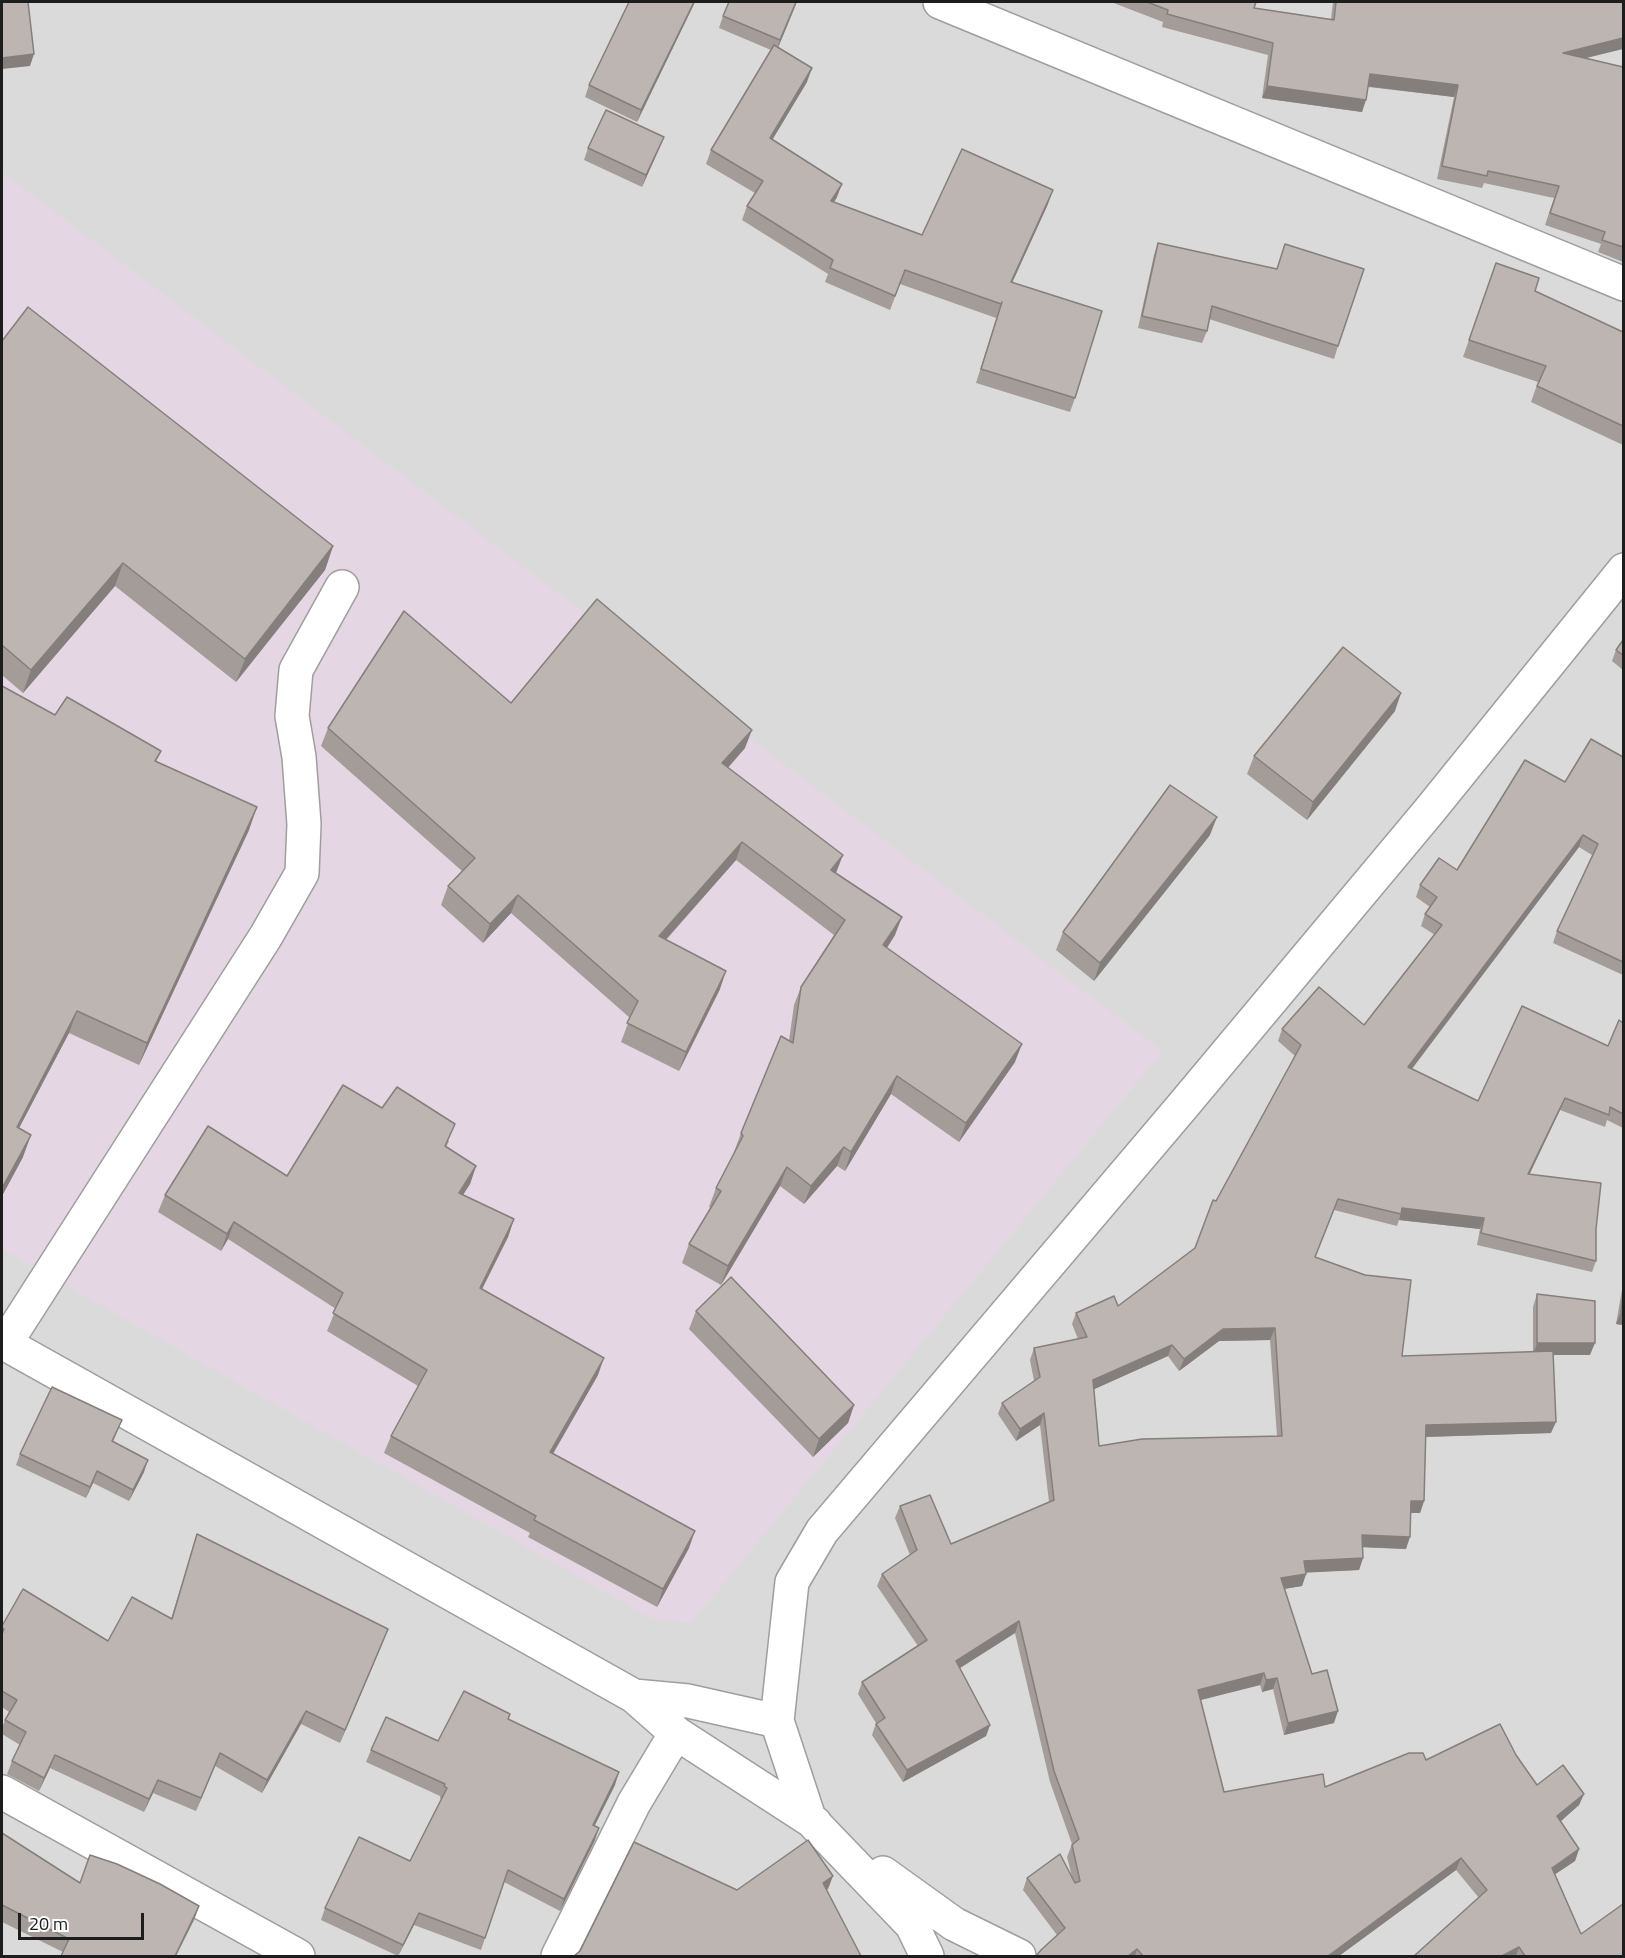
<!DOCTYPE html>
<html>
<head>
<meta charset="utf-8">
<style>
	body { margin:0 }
	#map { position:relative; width:1625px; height:1958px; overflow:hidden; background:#ede9e3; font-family:"Titillium Web",sans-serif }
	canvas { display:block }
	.frame { position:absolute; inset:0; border:3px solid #1d1d1d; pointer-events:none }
	.scale { position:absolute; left:18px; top:1913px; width:126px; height:27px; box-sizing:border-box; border:3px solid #1d1d1d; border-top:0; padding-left:8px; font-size:18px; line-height:21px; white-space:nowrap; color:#1d1d1d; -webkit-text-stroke:4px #fff; paint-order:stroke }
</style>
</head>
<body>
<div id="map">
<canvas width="1625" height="1958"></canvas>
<div class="frame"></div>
<div class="scale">20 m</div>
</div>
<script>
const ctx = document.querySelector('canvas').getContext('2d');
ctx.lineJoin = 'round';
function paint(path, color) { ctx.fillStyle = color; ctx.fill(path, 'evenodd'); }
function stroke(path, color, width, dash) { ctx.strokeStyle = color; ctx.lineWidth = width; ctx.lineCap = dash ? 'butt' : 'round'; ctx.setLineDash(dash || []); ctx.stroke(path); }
const residential = new Path2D(`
	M2,2H1623V1956H2Z`);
const industrial = new Path2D(`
	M2,172L1163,1051L691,1623L653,1619L2,1249Z`);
const minor = new Path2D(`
	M940,2L1624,284
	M2,1342L634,1696L676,1733L815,1823
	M5,1344L266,936L302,873L304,824L299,757L292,716L296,670L342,587
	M634,1696L688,1701L777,1721
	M2,1792L298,1956
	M883,1873L954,1924L1019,1956
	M558,1956L634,1803L676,1733
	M927,1956L912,1925L809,1818L777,1721L792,1582L822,1531L1181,1108L1430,810L1624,570`);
const wall = new Path2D(`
	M629,2H695L637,122L585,97L589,85Z
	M797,2L778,48L807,82L772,140L837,197L834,202L922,235L1048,204L1012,283L1075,398L1070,412L976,383L997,316L996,318L900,284L890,310L825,282L828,274L742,220L747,206L755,193L706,164L711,150L771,50L719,28L723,16Z
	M1111,2H1256L1254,8L1331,19L1333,2H1623L1587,58L1623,67V262L1598,252L1601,244L1545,225L1554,198L1484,183L1482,188L1437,179L1454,97L1368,87L1362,112L1262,98L1268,55L1162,27L1163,22Z
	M588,148L659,149L642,187L584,160Z
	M1158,243L1277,269L1285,244L1338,346L1334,359L1209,319L1207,331L1202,343L1138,328L1154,255Z
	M1496,263L1535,291L1623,332V445L1531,402L1538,382L1463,357Z
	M2,341L333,546L325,570L236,682L115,586L23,693L2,675Z
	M1623,640V670L1612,661L1616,650Z
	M2,686L55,715L161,751L156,762L249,830L139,1065L69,1033L19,1128L23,1157L2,1196Z
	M511,703L745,748L728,768L836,874L895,935L887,948L1015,1062L959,1142L891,1094L845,1171L837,1166L804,1204L780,1186L721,1285L682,1263L689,1244L711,1208L709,1207L716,1188L735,1153L734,1152L741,1133L789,1041L794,1005L801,987L834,935L736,860L666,940L720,989L679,1071L621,1042L630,1018L511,913L483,943L441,905L448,886L462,871L321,746L328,728Z
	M1395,711L1307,820L1247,774L1254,756Z
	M1623,757V975L1553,943L1557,931L1592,855L1579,847L1412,1069L1478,1101L1608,1046L1623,1023V1128L1607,1120L1605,1127L1560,1110L1529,1174L1596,1229V1261L1592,1272L1477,1245L1480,1229L1399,1220L1397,1226L1334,1210L1315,1257L1402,1356L1533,1352V1307L1537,1294L1590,1355H1553L1551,1433L1426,1437L1424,1501L1420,1513H1410L1406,1549L1363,1547V1558L1359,1570L1306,1572V1574L1302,1586L1284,1589L1312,1674L1334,1723L1284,1735L1273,1689L1262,1692L1260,1685L1200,1700L1224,1792L1325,1787L1426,1760L1516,1755L1537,1785L1584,1794L1579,1805L1561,1821L1579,1849L1575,1861L1555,1874L1581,1934L1623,1956H1414L1479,1898L1456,1870L1339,1956H1036L1057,1935L1023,1890L1027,1878L1072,1877L1067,1857L1072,1844L1050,1782L1015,1633L960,1668L990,1725L986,1736L903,1782L872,1735L876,1723L858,1694L862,1682L918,1646L877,1586L882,1574L910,1555L895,1518L900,1506L951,1544L1049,1502L1040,1425L1016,1441L998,1414L1002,1403L1034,1381L1030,1360L1034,1348L1078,1339L1072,1324L1076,1313L1118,1306L1195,1248L1216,1201L1295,1056L1278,1041L1282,1029L1364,1025L1435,935L1421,926L1425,914L1430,907L1416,897L1420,885L1457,870L1565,782ZM1270,1340L1277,1436L1099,1446L1094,1389L1168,1356L1179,1371L1219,1341Z
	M1210,835L1094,981L1056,950L1063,932Z
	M382,1108L449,1141L446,1147L476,1166L470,1184L463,1195L514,1219L508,1237L482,1289L598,1375L553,1454L689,1548L657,1607L528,1537L530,1533L384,1453L391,1436L418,1386L327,1331L336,1309L228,1239L221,1251L158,1212L165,1195L287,1176Z
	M1623,1284V1325L1616,1324Z
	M696,1311L854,1405L848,1423L813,1457L689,1329Z
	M122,1420L113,1442L144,1472L129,1501L93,1483L86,1498L16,1465L20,1454Z
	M197,1534L383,1642L340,1743L301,1724L262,1793L215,1766L196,1811L153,1793L144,1812L50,1768L39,1791L7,1774L12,1761L20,1745L2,1734V1728L5,1720L9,1712L2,1707V1626L108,1641L171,1619Z
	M508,1719L615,1785L594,1826L595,1840L560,1911L504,1882L481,1950L414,1925L398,1956L321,1920L325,1908L410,1861L441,1799L440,1798V1796L366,1762L371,1750L438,1741Z
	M2,1833L80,1883L199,1906L194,1920L63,1952L2,1922Z`);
const shadedWall = new Path2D(`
	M694,2H695L637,122L641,110Z
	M797,2L776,52L780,40Z
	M1623,38V49L1558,65L1563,53Z
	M34,54L30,66L2,69V58Z
	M812,68L807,82L765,152L770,138Z
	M1370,74L1458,85L1454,97L1365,86Z
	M1267,86L1366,100L1362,112L1262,98Z
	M664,137L659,149L642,187L646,175Z
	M842,184L837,197L826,215L831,201Z
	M1053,190L1048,204L1006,296L1011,282Z
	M333,546L325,570L236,682L245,659Z
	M123,563L115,586L23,693L31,670Z
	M1401,693L1395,711L1307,820L1313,802Z
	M752,730L745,748L715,782L722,763Z
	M257,807L249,830L139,1065L147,1043Z
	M1217,817L1210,835L1094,981L1100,963Z
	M1583,835L1579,847L1404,1079L1408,1067Z
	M742,842L736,860L652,955L659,936Z
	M843,855L836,873L831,870Z
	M518,895L511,913L483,943L490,924Z
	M902,917L895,935L876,964L883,945Z
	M726,971L720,989L679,1071L686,1052Z
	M77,1011L69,1033L8,1149L17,1127Z
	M1022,1044L1015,1062L959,1142L966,1123Z
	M897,1076L891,1094L845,1171L851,1152Z
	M1565,1098L1560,1110L1524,1186L1528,1174Z
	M31,1135L23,1157L2,1196V1188Z
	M844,1147L837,1166L804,1204L811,1186Z
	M476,1166L470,1184L453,1210L459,1193Z
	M787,1167L780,1186L721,1285L728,1266Z
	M1402,1208L1484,1218L1480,1229L1399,1220Z
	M514,1219L508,1237L474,1305L480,1288Z
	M234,1222L228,1239L221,1251L227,1234Z
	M1621,1312H1623V1325L1616,1324Z
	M1275,1328L1270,1340L1219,1341L1179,1371L1184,1359L1223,1329Z
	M1537,1343H1595L1590,1355H1533Z
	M1172,1345L1168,1356L1088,1392L1093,1380Z
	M604,1358L598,1375L544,1469L550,1452Z
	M854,1405L848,1423L813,1457L819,1439Z
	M1044,1413L1040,1425L1016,1441L1020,1429Z
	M1556,1422L1551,1433L1422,1437L1426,1425Z
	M148,1460L144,1472L129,1501L133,1490Z
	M97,1471L93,1483L86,1498L90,1487Z
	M1411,1501H1424L1420,1513H1406Z
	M695,1531L689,1548L657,1607L663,1589Z
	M1362,1535L1410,1537L1406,1549L1358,1547Z
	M1363,1558L1359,1570L1300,1573L1304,1561Z
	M1306,1574L1302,1586L1277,1590L1281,1578Z
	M1019,1621L1015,1633L952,1673L956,1661Z
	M388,1629L383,1642L340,1743L345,1730Z
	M1264,1673L1260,1685L1193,1702L1198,1690Z
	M1277,1678L1273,1689L1262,1692L1266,1680Z
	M306,1711L301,1724L262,1793L267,1780Z
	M1338,1711L1334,1723L1284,1735L1288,1723Z
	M990,1725L986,1736L903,1782L907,1770Z
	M220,1753L215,1766L196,1811L201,1798Z
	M55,1755L50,1768L39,1791L44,1778Z
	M619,1772L615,1785L589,1837L593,1825Z
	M158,1780L153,1793L144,1812L149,1799Z
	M1584,1794L1579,1805L1553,1828L1557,1816Z
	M599,1828L595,1840L560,1911L564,1899Z
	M1579,1849L1575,1861L1548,1879L1552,1868Z
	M1461,1858L1456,1870L1339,1956H1328Z
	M833,1876L828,1889L818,1896L823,1883Z
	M199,1906L194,1920L176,1956H175Z
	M419,1913L414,1925L398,1956L403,1945Z
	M1519,1947L1516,1956H1502Z
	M1137,1949L1135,1956H1128Z`);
const building = new Path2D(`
	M2,2H28L34,54L2,58Z
	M629,2H694L641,110L589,85Z
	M729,2H796L780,40L723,16Z
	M1147,2H1256L1254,8L1334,20L1336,2H1623V38L1563,53L1623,67V247L1602,240L1605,232L1550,213L1559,186L1488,171L1487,176L1442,166L1458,85L1370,74L1366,100L1267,86L1273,43L1167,14L1168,10Z
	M774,45L812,68L770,138L842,184L831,201L922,235L962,149L1053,190L1011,282L1102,311L1075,398L981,369L1002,302L1001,304L905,270L895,296L830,268L833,260L747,206L763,181L711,150Z
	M606,110L664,137L646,175L588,148Z
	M1158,243L1277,269L1285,244L1364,269L1338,346L1212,306L1207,331L1142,316Z
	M1496,263L1539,278L1535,291L1623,332V426L1537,386L1546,366L1469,340Z
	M28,307L333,546L245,659L123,563L31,670L2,645V341Z
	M597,599L752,730L722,763L843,855L831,870L902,917L883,945L1022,1044L966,1123L897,1076L851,1152L844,1147L811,1186L787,1167L728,1266L689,1244L721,1191L716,1188L743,1136L741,1133L781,1036L793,1043L801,987L845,920L742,842L659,936L726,971L686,1052L627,1023L638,1001L518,895L490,924L448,886L475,858L328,728L404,611L511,703Z
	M1623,640V655L1616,650Z
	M1343,647L1401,693L1313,802L1254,756Z
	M2,686L55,715L67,697L161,751L155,761L257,807L147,1043L77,1011L17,1127L31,1135L2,1188Z
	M1591,739L1623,757V962L1557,931L1598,844L1583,835L1408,1067L1478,1101L1522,1006L1608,1046L1619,1020L1623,1023V1114L1610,1107L1609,1115L1565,1098L1528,1174L1601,1183L1596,1229V1261L1481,1233L1484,1218L1402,1208L1401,1214L1338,1199L1315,1257L1365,1275L1411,1280L1402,1356L1553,1351L1556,1422L1426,1425L1424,1501H1411L1410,1537L1362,1535L1363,1558L1304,1561L1306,1574L1281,1578L1312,1674L1327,1670L1338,1711L1288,1723L1277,1678L1266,1680L1264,1673L1198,1690L1224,1792L1323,1774L1325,1787L1409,1753H1423L1426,1760L1500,1724L1516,1755L1537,1785L1563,1765L1584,1794L1557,1816L1579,1849L1552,1868L1581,1934L1623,1904V1956H1525L1519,1947L1502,1956H1414L1487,1890L1461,1858L1328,1956H1143L1137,1949L1128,1956H1036L1041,1950L1065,1928L1027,1878L1060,1854L1075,1883L1080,1881L1072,1845L1079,1839L1054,1771L1019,1621L956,1661L990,1725L907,1770L876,1724L885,1718L862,1682L927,1640L882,1574L917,1550L900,1506L930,1495L951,1544L1054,1500L1044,1413L1020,1429L1002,1403L1040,1377L1034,1348L1087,1337L1076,1313L1114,1296L1118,1306L1195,1248L1213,1200L1216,1201L1301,1045L1282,1029L1319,987L1364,1025L1442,925L1425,914L1437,897L1420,885L1439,858L1457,870L1525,760L1565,782ZM1275,1328L1282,1436L1142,1439L1099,1446L1093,1380L1172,1345L1184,1359L1223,1329Z
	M1170,785L1217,817L1100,963L1063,932Z
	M343,1085L382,1108L397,1087L455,1124L445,1146L476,1166L459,1193L514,1219L480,1288L604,1358L550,1452L695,1531L663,1589L534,1520L536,1516L391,1436L427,1370L333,1313L343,1293L234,1222L227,1234L165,1195L208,1126L287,1176Z
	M731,1277L854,1405L819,1439L696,1311Z
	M1537,1294L1595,1301V1343H1537Z
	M1623,1296V1312H1621Z
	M52,1387L122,1420L112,1441L148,1460L133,1490L97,1471L90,1487L20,1454Z
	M197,1534L388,1629L345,1730L306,1711L267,1780L220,1753L201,1798L158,1780L149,1799L55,1755L44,1778L12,1761L26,1732L5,1720L17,1700L2,1691V1634L4,1629L2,1628V1626L23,1589L108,1641L132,1597L172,1619Z
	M464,1691L510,1714L508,1719L619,1772L593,1825L599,1828L564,1899L508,1870L485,1938L419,1913L403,1945L325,1908L359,1837L410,1861L447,1788L444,1786L445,1784L371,1750L386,1717L438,1741Z
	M2,1833L80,1883L90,1855L117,1864L160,1884L199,1906L175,1956H61L69,1939L2,1905Z
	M808,1840L833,1876L823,1883L861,1956H574L580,1951L634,1842L737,1890Z`);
paint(residential, '#dbdada');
paint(industrial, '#e5d6e3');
stroke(minor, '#9e9e9e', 36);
stroke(minor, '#fff', 33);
paint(wall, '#a39c98');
paint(shadedWall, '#847f7c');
paint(building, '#bdb5b1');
stroke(building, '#847f7c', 1.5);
</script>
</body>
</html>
